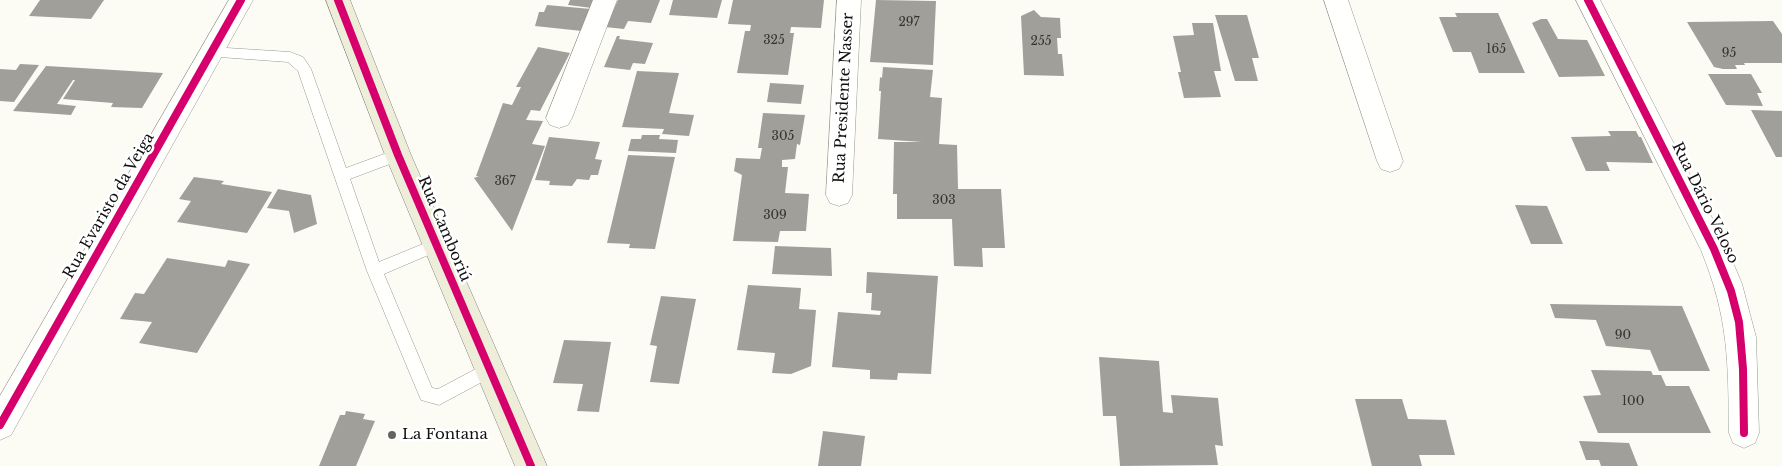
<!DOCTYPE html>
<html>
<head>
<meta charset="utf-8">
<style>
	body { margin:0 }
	canvas { display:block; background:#fcfcf5 }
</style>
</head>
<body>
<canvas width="1782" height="466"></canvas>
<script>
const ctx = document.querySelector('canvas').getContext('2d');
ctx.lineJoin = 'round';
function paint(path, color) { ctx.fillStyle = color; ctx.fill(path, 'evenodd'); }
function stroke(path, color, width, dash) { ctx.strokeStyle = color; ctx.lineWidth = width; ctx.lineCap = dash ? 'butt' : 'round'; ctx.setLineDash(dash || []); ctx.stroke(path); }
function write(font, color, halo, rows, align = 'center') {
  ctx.font = font + ' "Libre Baskerville",serif'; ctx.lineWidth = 5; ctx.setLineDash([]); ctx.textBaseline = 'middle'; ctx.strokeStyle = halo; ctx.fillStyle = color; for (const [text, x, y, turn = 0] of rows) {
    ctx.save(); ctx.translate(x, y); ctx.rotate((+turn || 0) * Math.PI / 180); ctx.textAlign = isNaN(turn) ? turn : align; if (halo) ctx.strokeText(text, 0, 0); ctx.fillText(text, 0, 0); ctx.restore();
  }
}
const building = new Path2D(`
	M40,0H104L91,19L29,16Z
	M570,0H595L592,8L568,5Z
	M618,0H660L651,23L628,21L624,29L605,27Z
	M673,0H722L717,18L669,15Z
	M733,0H824L821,28L791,27L790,33H794L788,75L737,73L745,31H750L751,25L728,24Z
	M876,0L936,1L933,65L870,62Z
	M547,5L591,9L582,31L535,26L539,12H544Z
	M1034,10L1041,17L1060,18L1061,38H1057L1058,54H1062L1064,76L1024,75L1021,16Z
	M1455,13H1498L1525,73H1479L1471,52H1453L1439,17H1457Z
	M1215,15H1247L1259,58H1252L1258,81H1235Z
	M1541,19H1547L1558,39L1587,40L1605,76L1559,77L1532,23Z
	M1773,21L1782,34V63H1744L1745,65H1735L1737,69H1723L1714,67L1687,22Z
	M1192,23H1213L1221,71H1214L1221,97L1184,98L1178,72H1181L1173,36L1194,35Z
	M617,36H620L619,39L653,43L645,64L633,63L630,70L604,67Z
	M538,47L570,53L540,111L531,110L526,120L543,121L532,144L545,146L512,231L474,178L479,176H476L503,103L512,105L521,87H516Z
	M20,64L39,65L14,102L0,101V69L16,70Z
	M46,66L81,68L163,73L142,108L111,107L113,103L63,99L75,80H73L57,104L76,106L71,115L13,111Z
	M883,67L933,70L930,97L942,98L939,144L957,145L958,189H1001L1005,248H982L983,267L954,266L952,219H897V194H893L894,142H922L878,139L881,91H879L880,77L882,78Z
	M637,71L679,73L669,113L694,115L689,136L662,134L664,129L622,127Z
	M1708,74H1751L1762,93H1757L1763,106L1726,105Z
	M770,83L804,85L801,104L767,102Z
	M1751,110L1782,111V157H1776Z
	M763,113L805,115L800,145L797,144L795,159L782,160V167H788L785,193L809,194L806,231H780L778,242L733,241L742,175L734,171L736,158L760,159L762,148H758Z
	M1608,131H1636L1639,137H1641L1653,163L1606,162L1610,171H1586L1571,137L1611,136Z
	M642,135H660L659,139L678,140L676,153L628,151L631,139H641Z
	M549,137L600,142L595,159L602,160L598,175H591L589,180L577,179L572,186L549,185L550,181L535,180Z
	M628,155L675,157L655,249L629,248L630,244L607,243Z
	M194,177L224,181L221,184L272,192L247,233L177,222L191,201L179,199Z
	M278,189L311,195L317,224L294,233L289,211L267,208Z
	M1515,205L1547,206L1563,244H1531Z
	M775,246L831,248L832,276L772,274Z
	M167,258L225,267L228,260L250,264L197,353L139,343L152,322L120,319L135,293L144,294Z
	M867,272L938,276L931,374L898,373L897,380L870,379V370L832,367L838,312L880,315L881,311L871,310L872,293H866Z
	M748,285L801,288L799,309L816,310L811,366L791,374L772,373L775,353L737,350Z
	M661,296L696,299L679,384L650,382L657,346L650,345Z
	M1550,304L1682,306L1710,371H1659L1650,350L1606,346L1596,320L1555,318Z
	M564,340L611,342L599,412L577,411L583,384L553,383Z
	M1099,357L1159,361L1163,412L1173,413L1171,395L1218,398L1223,446L1215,445L1218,465L1120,466L1116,416H1103Z
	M1591,370L1651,371L1653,375H1661L1666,386H1689L1711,433H1598L1583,396L1601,395Z
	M1355,399H1402L1408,419L1446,420L1455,455H1419L1422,466H1372Z
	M346,411L365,414L363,419L375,421L356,466H319L340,415H345Z
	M823,431L865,436L861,466H818Z
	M1579,441L1629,443L1638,466H1601L1599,460H1586Z`);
const lane = new Path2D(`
	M211,47L290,52L303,57L311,69L346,168L398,149L403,151L405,155L403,159L350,179L379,262L435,239L440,240L443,245L440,250L384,274L432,388L438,389L489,362L495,365L497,370L495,375L439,405L421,400L367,271L298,71L288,62L206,56L204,52Z`);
const street = new Path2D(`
	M229,0H253L11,435L0,440V396Z
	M593,0H617L572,118L568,125L559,128L550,125L546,118Z
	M837,0H861L852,195L848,203L839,206L830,203L826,195Z
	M1324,0H1348L1403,161L1399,169L1390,172L1381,169L1377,161Z
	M1576,0H1600L1724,241L1742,284L1756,337L1759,433L1755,443L1744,448L1733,443L1729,433C1728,361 1729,319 1701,250Z`);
const primary = new Path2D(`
	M326,0H350L411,155L547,466H515L385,155Z`);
const cycleway = new Path2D(`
	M338,0L398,155L531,466
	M1588,0L1714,249L1731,291L1739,322L1743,369L1744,433
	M0,425L241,0`);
const markers = [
	[392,435,5,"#636360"]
];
const numberNames = [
	["297",909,23],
	["325",774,41],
	["255",1041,42],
	["165",1496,50],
	["95",1729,54],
	["305",783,137],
	["367",505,182],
	["303",944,201],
	["309",775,216],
	["90",1623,336],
	["100",1633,402]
];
const streetNames = [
	["Rua Presidente Nasser",844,98,-87],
	["Rua Dário Veloso",1705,203,64],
	["Rua Evaristo da Veiga",109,206,-60],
	["Rua Camboriú",444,229,67]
];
const poiNames = [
	["La Fontana",402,435]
];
paint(building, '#a09f9a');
stroke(lane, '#969693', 1);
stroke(street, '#969693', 1);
stroke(primary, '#848480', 1);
paint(lane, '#fffffe');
paint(street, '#fffffe');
paint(primary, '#eeedd9');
stroke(cycleway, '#d6006c', 8);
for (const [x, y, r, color] of markers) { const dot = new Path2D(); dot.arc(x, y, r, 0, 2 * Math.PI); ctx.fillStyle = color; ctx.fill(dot); stroke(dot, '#fff', 2); }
write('12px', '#343432', null, numberNames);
write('15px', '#101010', '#fff', streetNames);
write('15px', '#101010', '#fff', poiNames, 'left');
</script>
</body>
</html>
